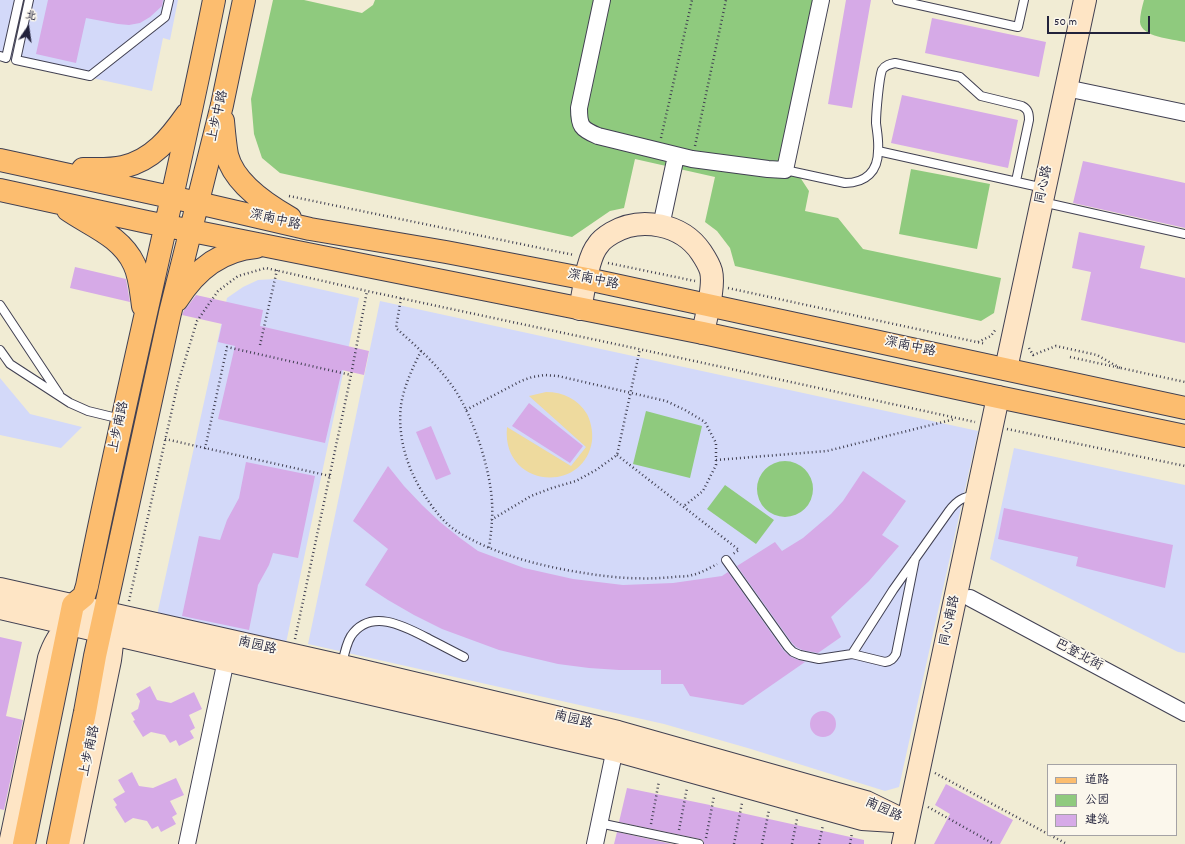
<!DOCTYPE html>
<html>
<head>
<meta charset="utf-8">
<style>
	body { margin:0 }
	#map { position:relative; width:1185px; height:844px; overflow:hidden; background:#f1ecd4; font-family:Dekko,"LXGW WenKai TC",sans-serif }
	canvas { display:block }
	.legend { position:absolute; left:1047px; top:764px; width:130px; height:72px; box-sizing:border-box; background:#fbf7ec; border:1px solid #a4a2a5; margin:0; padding:5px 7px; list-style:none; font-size:12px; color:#22223b }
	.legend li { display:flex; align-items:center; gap:8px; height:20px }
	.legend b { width:20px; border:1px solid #a4a2a5 }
	.north { position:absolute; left:8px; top:8px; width:40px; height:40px; -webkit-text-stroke:3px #fbf7ec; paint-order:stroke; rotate:13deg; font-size:11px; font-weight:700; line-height:16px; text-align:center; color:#22223b }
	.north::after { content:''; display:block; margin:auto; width:14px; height:18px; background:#22223b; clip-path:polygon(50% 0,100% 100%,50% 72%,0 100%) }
	.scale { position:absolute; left:1047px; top:16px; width:103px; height:18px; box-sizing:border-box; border:2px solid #22223b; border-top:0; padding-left:5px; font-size:12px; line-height:14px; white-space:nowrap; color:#22223b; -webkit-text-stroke:3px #fbf7ec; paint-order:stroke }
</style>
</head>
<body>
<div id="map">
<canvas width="1185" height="844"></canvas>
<ul class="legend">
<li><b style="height:5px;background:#fcbd6f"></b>道路</li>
<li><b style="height:11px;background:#8fca7e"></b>公园</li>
<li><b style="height:11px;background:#d6aae7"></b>建筑</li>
</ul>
<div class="north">北</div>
<div class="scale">50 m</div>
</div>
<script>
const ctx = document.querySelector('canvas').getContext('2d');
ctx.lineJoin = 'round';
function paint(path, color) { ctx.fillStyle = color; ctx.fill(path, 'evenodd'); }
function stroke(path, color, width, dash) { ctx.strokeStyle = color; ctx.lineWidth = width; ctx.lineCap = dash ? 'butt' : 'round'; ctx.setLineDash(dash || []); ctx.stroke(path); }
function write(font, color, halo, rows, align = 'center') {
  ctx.font = font + ' Dekko,"LXGW WenKai TC",sans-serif'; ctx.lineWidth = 3.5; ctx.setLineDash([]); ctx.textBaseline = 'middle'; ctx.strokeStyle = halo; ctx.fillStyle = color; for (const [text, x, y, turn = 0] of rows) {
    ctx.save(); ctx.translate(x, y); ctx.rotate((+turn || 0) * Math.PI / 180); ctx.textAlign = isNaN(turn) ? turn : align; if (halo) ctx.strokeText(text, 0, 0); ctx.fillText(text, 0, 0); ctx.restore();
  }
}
const built = new Path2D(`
	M0,0H178L170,40L163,38L152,91L0,58Z
	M275,279L359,298L286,643L157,615L227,298L243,287L258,280Z
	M380,301L978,431L899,787L885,791L751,749L664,724L308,644Z
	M0,378L30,414L82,427L61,448L0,435Z
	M1014,448L1185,485V653L1178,652L990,559Z`);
const green = new Path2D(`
	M273,0H304L362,13L373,5L375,0H828L792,165L809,191L805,211L838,218L863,249L1001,278L994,313L981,321L735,266L730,248L717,231L705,222L715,177L635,159L624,208L610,211L572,237L280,173L262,158L254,134L251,99Z
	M1144,0H1185V42C1172,39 1141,37 1140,22C1140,15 1142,7 1144,0Z
	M911,169L990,184L977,249L899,234Z
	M646,411L702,426L690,478L633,464Z
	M757 489a28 28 0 1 1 56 0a28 28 0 1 1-56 0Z
	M725,485L774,520L756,544L707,509Z`);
const sand = new Path2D(`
	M546,392C563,392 578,399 587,414C591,422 593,432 592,441C584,495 501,488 507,427L571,466L586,447L529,396Z`);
const building = new Path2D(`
	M48,0H163L162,6L150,17L140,23L129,25L118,24L86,18L76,63L36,54Z
	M846,0H871L852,108L828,104Z
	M932,18L1046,42L1039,77L925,53Z
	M902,95L1018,120L1008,168L891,143Z
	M1083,161L1185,183V228L1073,203Z
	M1079,232L1145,246L1140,268L1185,278V343L1081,320L1091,272L1072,268Z
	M75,267L126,279L130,302L70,288Z
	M196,295L263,310L260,326L369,351L364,375L342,370L325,443L218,419L235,346L218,342L222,324L182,315L184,310L187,307Z
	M529,403L583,446L570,463L512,426Z
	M431,426L451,474L436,480L416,432Z
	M246,462L315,476L298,558L273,553L269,565L258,585L249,630L182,616L199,536L220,540L227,520L239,498Z
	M388,466L404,486L422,505L440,522L460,538L478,551L524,568L573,579L623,585L673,583L722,576L728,572L784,651L791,657L805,662L743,705L690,696L683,684H661V670H619L589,668L558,664L499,650L442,629L414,615L388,600L365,585L388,549L353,521Z
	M863,471L906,501L882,535L899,546L869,581L831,617L841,637L818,653L802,650L796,647L792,643L737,566L775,542L782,551L803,538L831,514L843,501Z
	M1004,508L1173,545L1165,588L1076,566L1078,557L998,539Z
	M0,637L22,642L6,716L23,720L4,810L0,809Z
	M150,686L157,700L171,703L194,692L202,709L189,715L195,728L190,731L194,738L179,746L176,740L170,743L165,735L151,732L143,737L133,721L135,720L131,713L138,709L140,701L136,694Z
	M810 724a13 13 0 1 1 26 0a13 13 0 1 1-26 0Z
	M132,772L139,786L153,788L176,778L184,795L170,801L177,814L172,817L176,824L161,832L158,826L152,829L147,821L133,818L125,823L115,807L117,805L113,799L125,792L118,780Z
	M946,784L1013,820L1000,844H934L950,814L935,805Z
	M627,788L710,805V806L864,840V844H704L703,840L700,839L619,822Z
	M617,832L672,844H614Z`);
const path = new Path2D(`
	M661,138L692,0
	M695,146L726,0
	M289,196L574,255
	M608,263L695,281
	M728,288L986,344
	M401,298L396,328C417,347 439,366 455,390C474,419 490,468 492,502C493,518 491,533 489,548
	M978,342L991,336L996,329
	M260,345L277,270
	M1029,348L1033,355L1056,346L1097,355L1120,368
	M421,351C413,367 404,386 401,405C397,438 408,472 427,499C435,511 445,524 458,532C496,555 540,566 584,573C614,578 644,580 674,577C680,576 687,577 692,575C701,573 710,568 717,564
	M1070,357L1185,382
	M466,410L521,381L532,377L545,375L558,376L666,401L685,410L705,422L716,443V465L703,491L684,506
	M1007,429L1185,466
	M165,439L330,476
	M205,449L227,347L351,375
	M617,455L739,550L733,554
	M716,460L827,451L955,419
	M491,520L531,496L552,488L576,481L596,470L617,455L640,349
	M129,601L178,383L197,321L218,291L238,276L266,268L367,291L662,354L975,422
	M295,639L351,375L367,291
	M935,773L1048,834
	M928,807L994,844
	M651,824L659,781
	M679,830L687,788
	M1050,835L1067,844
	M706,838L714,796
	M734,844L742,803
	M762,844L769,810
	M792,844L797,819
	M819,844L823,825
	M850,844L852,833`);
const lane = new Path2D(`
	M29,0L16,60L90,76L165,17L169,0
	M897,0L1018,27L1024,0
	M0,56L6,58L19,0
	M878,151L1044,188
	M785,170L845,183C866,183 878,171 878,151C879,141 877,132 876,123C876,113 879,78 882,70C885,65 890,64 895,63L960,77L981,96L1022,106C1028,109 1029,113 1029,120L1016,181
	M1042,202L1185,234
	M0,305L59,394
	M0,350L10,364L70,403L88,411L121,419
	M726,560L788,647L793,652L800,655L819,659L852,654L885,662C891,661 893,659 896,654L915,559
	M852,654L893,590L949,511C957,500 963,497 977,495
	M342,665C344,655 346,644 351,636C371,607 406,627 429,639C441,645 452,651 464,657
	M599,823L699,844`);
const street = new Path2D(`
	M602,0L579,108C579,126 581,129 598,136L692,159L768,169L785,170L821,0
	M1066,88L1185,113
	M661,226L676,156
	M970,598L1185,713
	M187,844L226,660
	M595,844L617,739`);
const secondary = new Path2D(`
	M580,309C584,291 587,258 598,245C601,240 607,236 612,233C641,216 682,224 701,252C705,258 709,264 711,271C715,287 706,316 703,333
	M1006,369L1085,0
	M0,589L342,666L618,732L866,802L907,822
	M0,608L614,750L862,819L894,821
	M10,844L49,658C54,643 59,636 69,624
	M72,844L110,660C112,646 114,633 108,620
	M903,844L998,397`);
const primary = new Path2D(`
	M223,121C224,132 225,144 227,155C234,183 267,205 290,218
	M0,160L198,203L310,229L446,252L587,279L1185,408
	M83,169C96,169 110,170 123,167C153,160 170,138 187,114
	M0,190L147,222L703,333L998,397L1185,436
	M68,210C91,226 121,236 134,264C140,276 141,292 143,306
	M177,300C195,271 221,250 256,247
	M24,844L73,605L84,596L87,586C126,390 175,196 214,0
	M58,844L85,712L95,656L170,313L222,105L244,0`);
const streetNames = [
	["上步中路",219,116,-77],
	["同心路",1045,185,-78],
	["深南中路",275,221,13],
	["深南中路",593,281,12],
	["深南中路",910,348,12],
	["上步南路",120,427,-78],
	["同心南路",951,621,-78],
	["南园路",257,647,13],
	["巴登北街",1078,656,28],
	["南园路",573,721,14],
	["上步南路",91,751,-78],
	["南园路",883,811,25]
];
paint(built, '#d3d9f9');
paint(green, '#8fca7e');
paint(sand, '#eeda9e');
paint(building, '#d6aae7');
stroke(lane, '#414052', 10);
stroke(street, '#414052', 18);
stroke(secondary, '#414052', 24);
stroke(primary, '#414052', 24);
stroke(path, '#414052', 2.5, [1, 3]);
stroke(lane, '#fff', 8);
stroke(street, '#fff', 16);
stroke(secondary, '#fee5c5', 22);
stroke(primary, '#fcbd6f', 22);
write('13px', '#22223b', '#fbf7ec', streetNames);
</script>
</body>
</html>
